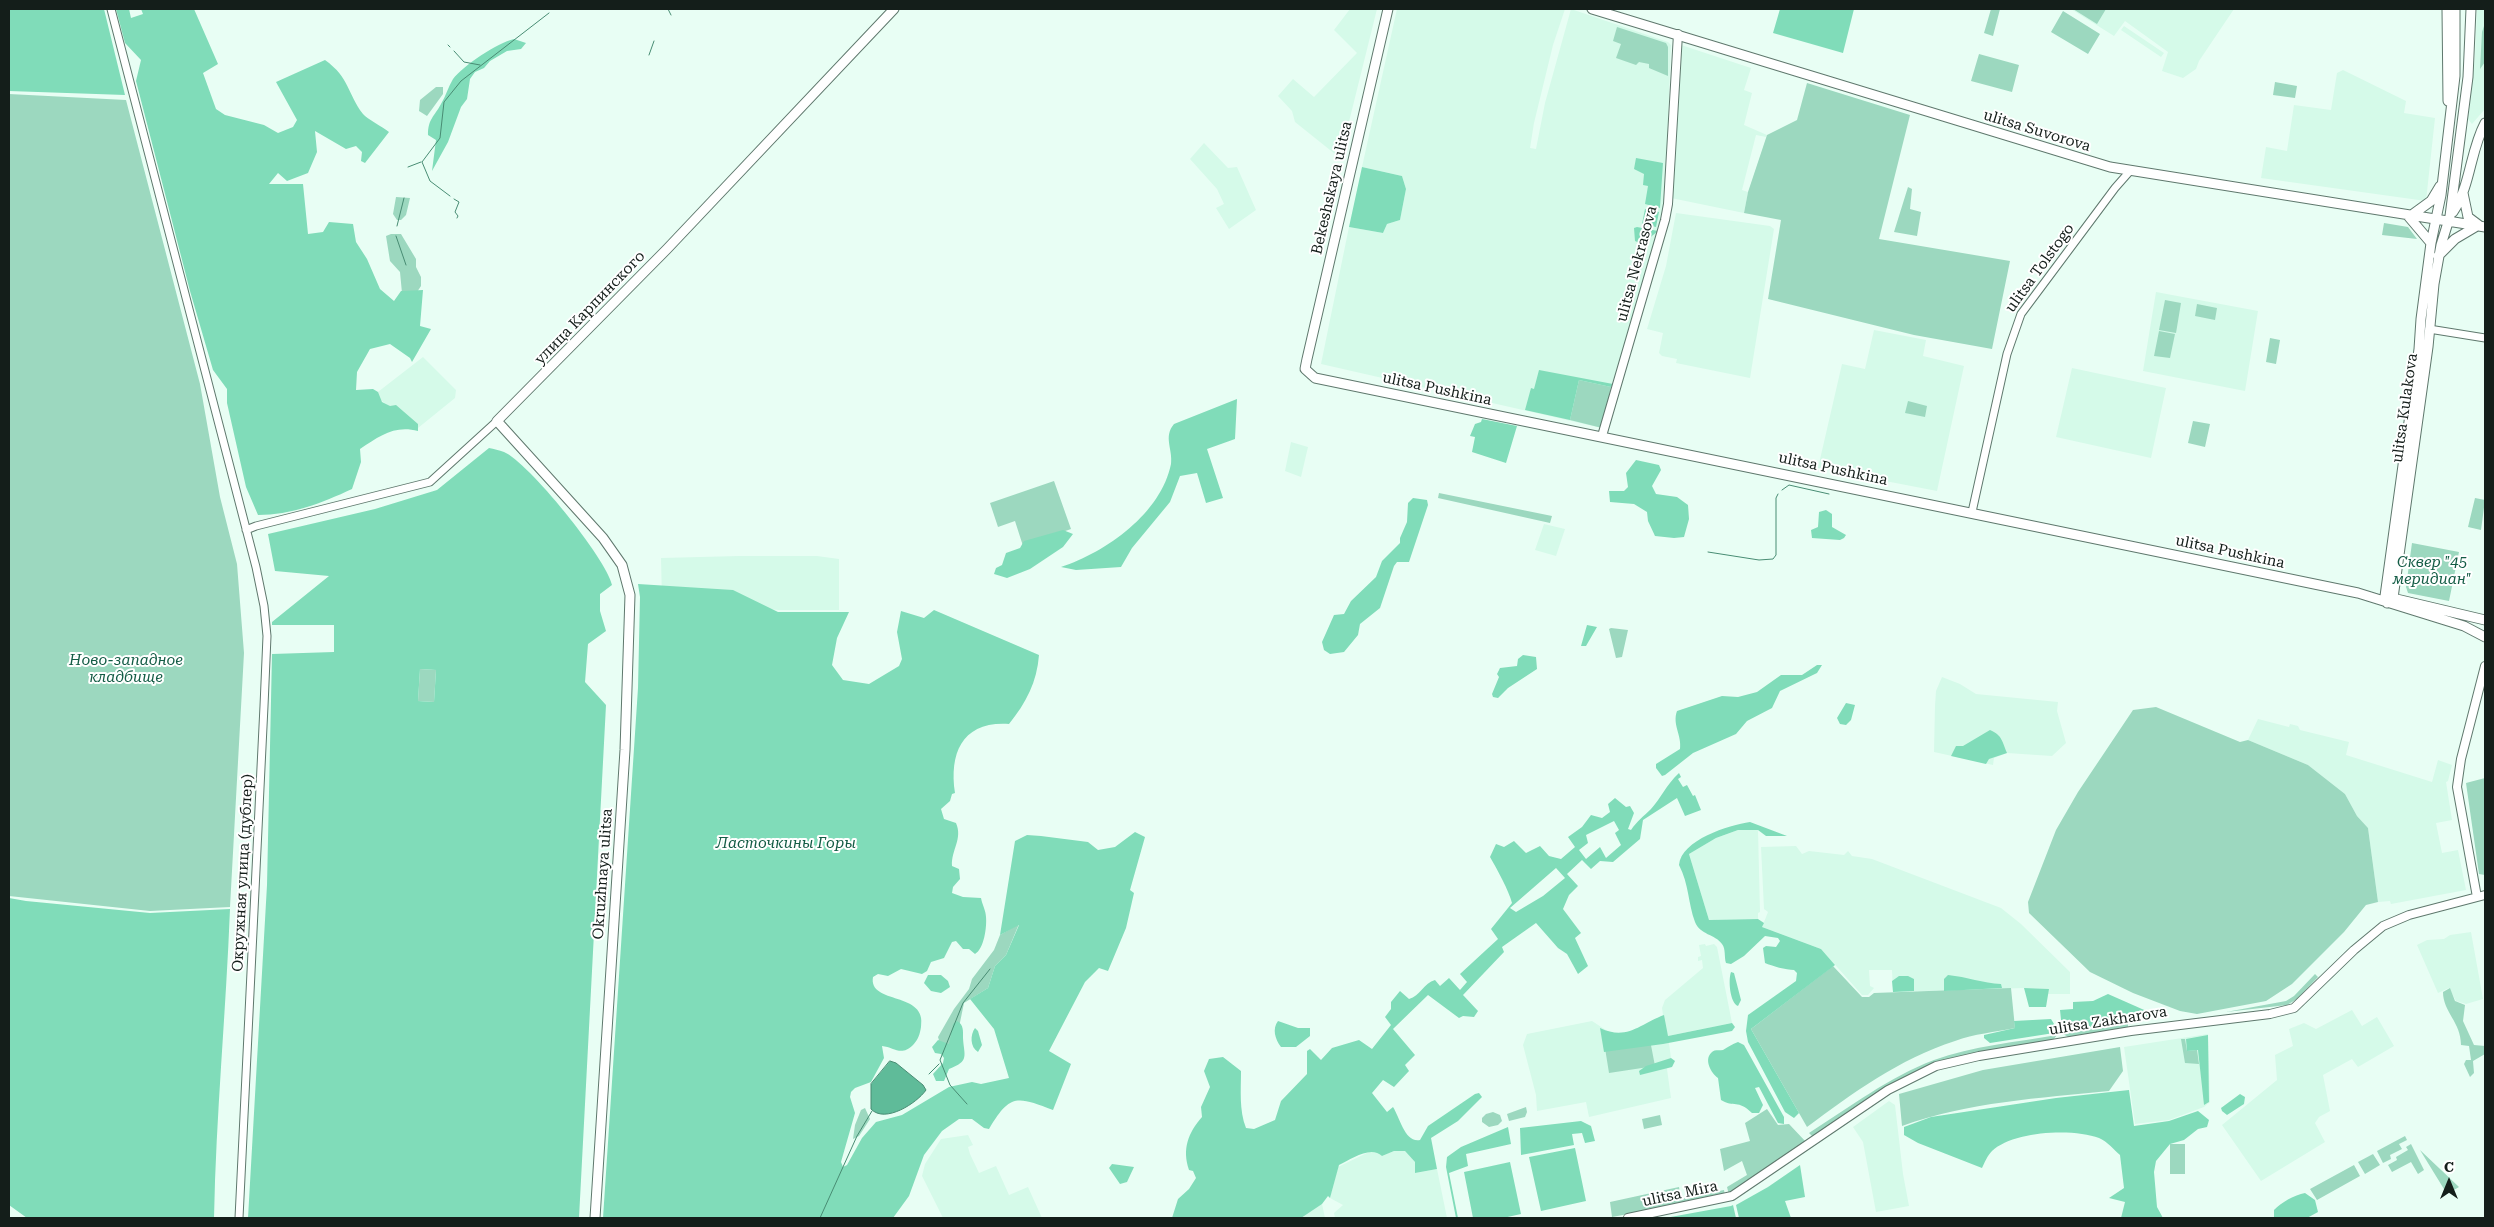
<!DOCTYPE html>
<html>
<head>
<meta charset="utf-8">
<style>
	body { margin:0 }
	#map { position:relative; width:2494px; height:1227px; overflow:hidden; background:#e8fef4; font-family:"Roboto Serif",serif }
	canvas { display:block }
	.frame { position:absolute; inset:0; border:10px solid #141e1a; pointer-events:none }
	.north { position:absolute; left:2424px; top:1157px; width:50px; height:50px; -webkit-text-stroke:4px #fff; paint-order:stroke; rotate:0deg; font-size:14px; font-weight:700; line-height:20px; text-align:center; color:#141e1a }
	.north::after { content:''; display:block; margin:auto; width:18px; height:22px; background:#141e1a; clip-path:polygon(50% 0,100% 100%,50% 72%,0 100%) }
</style>
</head>
<body>
<div id="map">
<canvas width="2494" height="1227"></canvas>
<div class="frame"></div>
<div class="north">С</div>
</div>
<script>
const ctx = document.querySelector('canvas').getContext('2d');
ctx.lineJoin = 'round';
function paint(path, color) { ctx.fillStyle = color; ctx.fill(path, 'evenodd'); }
function stroke(path, color, width, dash) { ctx.strokeStyle = color; ctx.lineWidth = width; ctx.lineCap = dash ? 'butt' : 'round'; ctx.setLineDash(dash || []); ctx.stroke(path); }
function write(font, color, halo, rows, align = 'center') {
  ctx.font = font + ' "Roboto Serif",serif'; ctx.lineWidth = 4; ctx.setLineDash([]); ctx.textBaseline = 'middle'; ctx.strokeStyle = halo; ctx.fillStyle = color; for (const [text, x, y, turn = 0] of rows) {
    ctx.save(); ctx.translate(x, y); ctx.rotate((+turn || 0) * Math.PI / 180); ctx.textAlign = isNaN(turn) ? turn : align; if (halo) ctx.strokeText(text, 0, 0); ctx.fillText(text, 0, 0); ctx.restore();
  }
}
const built = new Path2D(`
	M1350,9H1377L1340,158L1295,122L1292,111L1278,96L1293,79L1314,97L1357,53L1334,30Z
	M1397,9H1565L1553,45L1534,123L1530,148L1536,149L1545,103L1571,9L1668,42L1671,45L1665,197L1659,235L1611,387L1602,428L1321,364L1349,227L1383,233L1387,224L1400,220L1406,189L1402,176L1362,167Z
	M2071,9H2234L2199,61L2196,69L2183,78L2162,71L2168,52L2125,21L2114,36Z
	M2477,9H2485V109L2472,124L2468,119L2475,57Z
	M2124,26L2164,53L2161,57L2121,30Z
	M1681,45L1751,68L1744,90L1752,93L1744,125L1767,135L1766,137L1756,135L1742,190L1748,192L1744,213L1671,198Z
	M2343,70L2406,101L2404,113L2435,118L2426,201L2261,178L2266,147L2287,151L2294,105L2331,110L2337,73Z
	M1204,143L1228,168L1237,167L1256,210L1229,229L1216,208L1224,204L1217,189L1190,159Z
	M1676,213L1770,226L1774,229L1750,378L1676,363L1677,359L1662,356L1659,353L1663,333L1647,329L1666,266Z
	M2156,292L2258,311L2245,391L2143,371Z
	M1874,330L1926,340L1923,356L1964,366L1937,491L1818,468L1842,364L1865,369Z
	M423,357L456,390L455,398L418,428L374,395Z
	M2072,368L2166,388L2151,458L2056,437Z
	M1291,442L1308,447L1301,477L1285,471Z
	M1544,524L1565,529L1556,556L1535,550Z
	M739,556H817L839,559V610H779L662,600L661,558Z
	M1942,677L1960,684L1976,694L2058,702L2057,711L2066,743L2052,756L2007,753L1994,758L1993,765L1934,752L1935,706L1936,691Z
	M2258,719L2289,727L2290,724L2298,726L2300,730L2349,742L2346,755L2432,782L2438,760L2452,765L2448,781L2446,782L2452,820L2436,823L2442,853L2458,850L2466,890L2391,904L2390,901L2378,902L2368,828L2357,816L2345,794L2308,765L2248,740Z
	M1738,830H1758L1760,912L1758,913V919L1709,920L1689,854L1716,838Z
	M1796,846L1802,854L1809,851L1844,855L1848,851L1852,856L1872,859L2001,908L2021,924L2070,972V994H2047L2048,989L2024,988L1893,992L1892,970H1869L1870,986L1874,988L1868,995H1862L1821,949L1762,927L1768,912L1764,909L1761,847Z
	M2471,932L2483,999L2466,1004L2456,1001L2449,988L2438,993L2417,945L2427,940L2444,939L2450,935Z
	M1705,944L1706,946L1714,944L1717,947L1732,1023L1668,1036L1671,1058L1667,1069L1671,1098L1589,1117L1586,1102L1537,1111L1536,1095L1523,1045L1527,1034L1592,1021L1612,1034L1631,1032L1663,1015L1662,1008L1665,1000L1703,968L1702,960L1698,961V957L1701,956L1699,945Z
	M2352,1010L2362,1026L2377,1017L2394,1046L2358,1067L2352,1059L2323,1075L2330,1111L2319,1117L2315,1123L2325,1142L2261,1181L2222,1125L2277,1080L2275,1055L2293,1046L2289,1029L2304,1023L2316,1029Z
	M2208,1034L2210,1102L2204,1107L2169,1120L2135,1124L2124,1047Z
	M1889,1101L1895,1105L1903,1174L1909,1206L1876,1212L1863,1142L1853,1127Z
	M968,1135L973,1145L968,1147L970,1154L979,1173L996,1166L1009,1195L1028,1187L1042,1218H943L922,1176L925,1164L941,1139Z
	M1371,1151H1377L1382,1156L1394,1151H1405L1415,1162V1173L1437,1169L1447,1218H1335L1334,1213L1343,1205L1330,1198L1338,1167Z
	M1322,1204L1325,1218H1301L1307,1205L1311,1210Z`);
const green = new Path2D(`
	M1991,9H2000L1993,36L1984,33Z
	M2073,9H2106L2097,24Z
	M2063,11L2100,34L2088,54L2051,32Z
	M2485,23V62L2480,69L2482,32Z
	M1617,27L1666,43L1668,47V76L1649,68V64L1639,62L1636,65L1616,58L1621,44L1613,41Z
	M1979,54L2019,65L2012,92L1971,81Z
	M2275,82L2297,86L2295,98L2273,95Z
	M1807,83L1910,115L1879,239L2010,261L1992,349L1914,335L1768,299L1781,220L1744,213L1748,192L1767,135L1797,120Z
	M436,87H443V94L427,116L419,111L420,100Z
	M9,94L126,100L200,384L220,497L237,564L244,653L230,907L150,911L9,896Z
	M1908,187L1912,189L1910,209L1921,212L1917,236L1894,232Z
	M396,197L410,198L406,215L401,220H397L393,214Z
	M2384,223L2408,227L2417,239L2382,235Z
	M391,234H401L416,259V267L421,277V286L417,292L402,293L400,272L390,261L386,236Z
	M2165,300L2181,303L2176,333L2159,330Z
	M2197,304L2217,308L2215,320L2195,316Z
	M2159,331L2175,334L2170,358L2154,356Z
	M2270,338L2280,340L2276,364L2266,362Z
	M1579,380L1611,387L1602,428L1570,420Z
	M1908,401L1927,406L1925,417L1905,413Z
	M2193,421L2210,424L2205,447L2188,443Z
	M1054,481L1071,529L1023,546L1015,521L998,527L990,503Z
	M1439,493L1552,516L1550,523L1438,498Z
	M2475,498L2485,500L2481,530L2468,527Z
	M2412,543L2459,552L2449,601L2408,593L2406,587Z
	M1611,628L1628,630L1622,657L1616,658L1609,629Z
	M420,669L436,670L434,702L418,701Z
	M2156,707L2240,742L2248,740L2308,765L2345,794L2357,816L2368,828L2378,902L2366,905L2344,932L2292,984L2266,1001L2197,1014L2180,1011L2133,993L2090,972L2029,913L2028,902L2056,830L2078,792L2133,710Z
	M2485,778V875L2479,874L2466,783Z
	M1019,924L1006,955L995,966L988,988L964,1003L958,1032L949,1050L941,1047L938,1037L954,1009L969,989L972,979L994,950L1000,935Z
	M1833,966L1862,997H1869L1874,993L2011,988L2015,1028C1995,1032 1974,1034 1955,1041C1899,1059 1853,1093 1807,1127L1751,1029Z
	M2315,974L2318,977L2297,999L2287,1005L2226,1012L2286,1001L2294,996Z
	M2450,988L2455,1001L2465,1005L2463,1021L2474,1045L2485,1046V1054L2473,1061L2474,1073L2470,1077L2464,1064L2466,1060H2471L2469,1046L2461,1045C2461,1022 2443,1012 2443,992Z
	M2128,1023V1027L2070,1038L2063,1034Z
	M2057,1035L2053,1040L1981,1053L1937,1063L1813,1137L1809,1133C1850,1107 1889,1077 1934,1060C1972,1046 2017,1042 2057,1035Z
	M2181,1039H2185L2187,1051L2197,1050L2199,1064L2185,1063Z
	M1650,1040L1655,1066L1609,1073L1605,1048Z
	M2120,1047L2123,1071L2109,1091C2041,1098 1967,1102 1902,1126L1899,1094L1983,1070Z
	M1526,1107L1527,1112L1525,1117L1509,1121L1507,1114Z
	M865,1108L870,1119L859,1136L853,1139L855,1125L861,1110Z
	M1767,1109L1778,1125L1789,1124L1806,1142L1729,1195L1727,1187L1747,1175L1742,1161L1724,1171L1720,1149L1750,1141L1745,1123Z
	M1493,1112L1500,1115L1502,1121L1498,1125L1489,1127L1482,1122V1118L1486,1114Z
	M1660,1115L1662,1125L1644,1129L1642,1119Z
	M2405,1136L2407,1140L2399,1144L2402,1149L2390,1155L2391,1159L2383,1163L2377,1151Z
	M2170,1144H2185V1174H2170Z
	M2411,1144L2424,1170L2418,1174L2411,1162L2392,1172L2388,1165L2397,1160L2396,1157L2408,1150L2406,1147Z
	M2420,1150L2459,1187L2447,1194Z
	M2373,1154L2380,1165L2365,1174L2358,1162Z
	M2354,1165L2360,1176L2317,1200L2310,1189Z
	M1679,1187L1681,1199L1724,1190L1725,1196L1612,1217L1610,1202Z`);
const forest = new Path2D(`
	M9,9H104L125,95L9,91Z
	M116,9H129L131,18L143,14L141,9H194L218,64L203,73L216,109L225,115L264,125L278,133L293,127L297,120L276,82L325,60C350,78 347,93 363,114C367,119 383,127 389,132L365,163L361,161L362,152L356,146L346,149L315,131L317,152L308,173L287,181L278,173L269,184H303L308,234L323,232L329,222L353,224L356,242L367,259L380,289L394,301L401,291L423,290L420,326L431,329L412,362L410,358L390,344L370,349L357,372L356,390L373,389L378,392L382,402L390,406L396,405L418,424V431C394,425 380,436 360,449L361,462L352,489C322,503 291,515 258,515L246,487L227,403V389L213,370L190,291L136,81L141,60L125,43Z
	M1780,9H1854L1843,53L1773,33Z
	M514,39L526,43L521,49L507,51L490,61L484,68L475,72L470,79L467,99L461,107L448,142L432,171L436,140L428,135C428,119 434,117 441,104C446,96 448,87 453,79C464,65 497,43 514,39Z
	M1636,158L1663,163L1660,208L1645,204L1648,186L1643,185L1644,174L1634,169Z
	M1362,167L1402,176L1406,189L1400,220L1387,224L1383,233L1349,227Z
	M1645,209L1659,212L1656,227L1642,224Z
	M1637,227L1658,231L1642,244L1635,241L1634,228Z
	M1539,370L1613,384L1611,387L1579,380L1570,420L1525,410L1531,388L1534,389Z
	M1237,399L1235,439L1207,449L1223,498L1206,503L1197,473L1180,476L1170,502L1132,548L1121,567L1076,570L1061,567C1107,552 1161,513 1171,464C1173,449 1163,437 1174,424Z
	M1482,419L1517,426L1506,463L1472,452L1475,437L1470,436L1475,424L1481,422Z
	M489,448C494,449 499,450 504,452C528,462 607,559 612,585L600,594V611L606,631L588,644L585,682L606,705L579,1218H248L267,885L272,654L334,652V625H272V622L329,576L275,571L268,534L375,509L437,490ZM420,669L436,670L434,702L418,701Z
	M1636,460L1659,465L1661,470L1652,486L1656,494L1677,497L1688,505L1689,519L1684,537L1674,538L1655,536L1648,521L1647,512L1634,504L1610,502L1609,491H1624L1628,487L1626,473Z
	M1413,498L1427,500L1428,505L1409,562H1397L1394,566L1380,608L1360,624L1358,635L1344,652L1330,654L1324,650L1322,642L1334,615L1344,614L1351,601L1376,577L1382,561L1400,543V538L1407,522L1408,503Z
	M1826,510L1832,514V527L1846,535L1844,538L1840,540L1812,538L1811,530L1818,527L1819,512Z
	M1063,530L1073,534L1063,547L1030,569L1007,578L994,574L996,568L1002,565L1006,553L1020,548L1024,541Z
	M638,584L733,590L778,612H849L837,638L832,665L843,680L869,684L899,666L902,659L897,632L901,611L924,618L934,610L1039,655C1037,682 1026,703 1009,724C963,721 949,752 955,793L952,794L950,801L941,809L944,819L956,823C963,839 951,850 952,866L959,869L960,879L953,887L952,893L963,897L981,898C982,904 986,911 986,917C987,927 984,949 975,954L969,949H963L956,941L952,942L944,958L931,962L927,971L922,974L901,969L888,976L878,974L873,977C868,1005 928,991 921,1027C920,1034 918,1040 913,1045C901,1057 894,1047 882,1046L884,1058L871,1082L855,1088L851,1092L850,1097L855,1113L841,1162L843,1167L847,1165L862,1138L876,1122L902,1115L949,1087L972,1082L981,1084L1009,1078L994,1029L970,999L988,988L995,966L1006,955L1019,925L1000,935L1015,841L1027,835L1041,836L1088,842L1098,850L1115,847L1135,832L1145,837L1130,890L1134,893L1126,928L1108,971L1099,968L1085,982L1049,1051L1071,1064L1053,1110C1016,1096 1010,1094 989,1129L984,1128L972,1119H959L942,1131L924,1155L909,1196L893,1218H603L638,688L640,597Z
	M1587,625L1597,627L1586,646H1581Z
	M1523,655L1536,657L1537,669L1508,688L1498,698L1493,697L1492,694L1499,677L1497,674L1500,668L1517,666L1518,659Z
	M1817,665H1822L1817,673L1780,691L1772,708L1747,721L1736,734L1693,753L1665,775L1662,776L1656,768V764L1680,749C1682,735 1672,725 1677,711L1722,696L1738,697L1757,692L1781,675H1802Z
	M1846,703L1855,705L1851,720L1846,725L1840,724L1837,718Z
	M1990,730C2002,735 2002,741 2007,753L1989,759L1986,764L1951,756L1956,746H1963Z
	M1679,773L1681,777L1678,779L1683,787L1687,785L1693,796L1695,795L1701,810L1685,816L1677,798L1643,820L1640,839L1613,862L1600,861L1591,869L1582,860L1567,874L1578,886L1569,895L1563,909L1581,933L1575,938L1588,966L1578,974L1567,954L1558,948L1536,923L1502,947L1504,952L1463,995L1478,1011L1474,1017L1463,1016L1459,1018L1428,995L1393,1029L1415,1055L1405,1065L1409,1071L1394,1087L1383,1080L1372,1093L1387,1112L1393,1107C1400,1118 1405,1143 1420,1140L1428,1126L1475,1094L1479,1093L1482,1097L1458,1121L1431,1138L1437,1169L1415,1173V1162L1405,1151H1394L1382,1156C1371,1145 1351,1159 1339,1165L1330,1198L1328,1196L1322,1204L1301,1218H1172L1178,1199L1189,1189L1196,1178L1193,1171L1189,1170C1182,1149 1188,1133 1202,1117L1201,1107L1210,1087L1204,1071L1209,1059L1223,1057L1241,1071C1241,1090 1239,1110 1246,1128L1254,1129L1275,1120L1281,1101L1307,1074V1051L1310,1049L1321,1060L1332,1048L1359,1040L1372,1049L1391,1025L1385,1017L1391,1009V1002L1400,991L1409,999C1420,996 1424,983 1435,980L1440,986L1449,978L1460,990L1467,982L1460,974L1498,939L1491,929L1512,903C1509,891 1497,869 1490,857L1496,844L1504,847L1514,841L1526,853L1540,846L1549,856L1561,859L1575,847L1568,837L1582,827L1591,815L1602,818L1610,812L1608,804L1615,798L1626,807L1630,806L1634,813L1628,829L1631,830C1637,821 1644,816 1651,809C1661,798 1666,785 1679,773ZM1614,821L1619,830L1615,833L1621,845L1606,858L1600,847L1586,859L1579,850L1588,843L1586,835ZM1556,868L1565,878L1543,896L1516,912L1510,908Z
	M1750,822L1787,836H1766L1758,830H1738L1716,838L1689,854L1709,920L1758,919L1764,923L1762,927L1821,949L1835,965L1751,1029L1799,1113L1794,1118L1785,1112L1748,1042L1746,1031L1748,1015L1796,981L1797,973L1794,970C1786,970 1772,966 1765,963L1763,948L1766,946L1776,947L1780,941L1778,938L1765,936L1744,956L1731,964L1726,963C1724,957 1726,949 1722,944C1715,934 1700,935 1695,922C1688,903 1689,884 1679,865C1681,840 1729,825 1750,822Z
	M9,898L26,901L150,913L230,909C226,1012 216,1115 214,1218H27L9,1205Z
	M1731,972L1734,973L1741,1000L1738,1006C1730,1003 1728,980 1731,972Z
	M928,975H941L948,981L950,987L941,993L931,991L924,983Z
	M1948,975C1967,977 1983,983 2001,984L2002,988L1944,991V979Z
	M1899,976H1908L1914,979V991L1893,992L1892,981Z
	M2024,988L2049,989L2046,1007H2029Z
	M2108,994L2151,1013V1016L2066,1031L2062,1029L2060,1010L2073,1009V1002L2093,1001Z
	M1664,1015L1668,1036L1732,1023L1735,1027L1732,1031L1663,1044L1604,1052L1600,1028C1627,1041 1640,1024 1664,1015Z
	M2051,1019L2057,1029L2054,1033L1990,1043L1984,1038V1035L2015,1028L2014,1021Z
	M957,1021C964,1025 963,1031 963,1038C964,1056 970,1061 949,1069L944,1081H936L933,1074L943,1063L944,1058L941,1054L935,1053L932,1047L938,1040L949,1044L953,1024Z
	M1278,1021L1298,1028H1310V1036L1296,1047H1281C1275,1039 1272,1029 1278,1021Z
	M975,1028L978,1031L982,1045L978,1052C970,1047 970,1035 975,1028Z
	M2208,1035L2209,1102L2204,1105L2198,1050L2187,1051L2186,1039Z
	M1738,1042L1744,1045L1784,1117V1124L1778,1123L1759,1087L1755,1088L1763,1105L1759,1113H1752C1738,1099 1734,1108 1721,1100L1718,1078C1711,1073 1704,1060 1711,1053C1714,1049 1719,1051 1723,1050C1728,1047 1732,1044 1738,1042Z
	M1671,1058L1675,1061L1672,1067L1640,1075L1639,1071L1646,1066Z
	M2129,1090L2134,1126L2169,1121L2198,1111L2209,1120L2207,1127L2198,1129L2184,1140L2170,1144L2156,1161L2154,1172L2157,1207L2163,1218H2121L2125,1202L2109,1198L2124,1188L2120,1155C2114,1150 2107,1141 2099,1138C2073,1128 2013,1131 1992,1151C1987,1156 1985,1162 1982,1168L1918,1143L1904,1135V1127L1931,1117L2056,1098Z
	M2240,1094L2245,1097L2244,1104L2227,1115L2222,1111L2221,1108Z
	M1581,1121L1591,1126L1595,1141L1585,1143L1582,1133L1572,1134L1574,1145L1521,1155L1520,1128Z
	M1508,1127L1511,1144L1466,1154L1468,1166L1449,1173L1458,1218H1456L1446,1167L1447,1157L1461,1147Z
	M1575,1148L1586,1201L1541,1211L1529,1157Z
	M1510,1162L1521,1214L1503,1218H1473L1464,1172Z
	M1112,1164L1134,1167L1127,1182L1120,1184L1109,1168Z
	M1800,1165L1805,1197L1785,1201L1791,1218H1739L1736,1205L1768,1187Z
	M2305,1193L2315,1200L2318,1212L2307,1218H2274V1210C2282,1202 2294,1195 2305,1193Z
	M1733,1205L1736,1218H1665L1731,1206Z`);
const water = new Path2D(`
	M890,1061L896,1063L923,1085L926,1090C917,1103 885,1124 871,1109V1084Z`);
const stream = new Path2D(`
	M668,9L671,15
	M448,45L450,47
	M454,51L464,62L480,65
	M649,55L654,41
	M408,167L421,162
	M450,196L430,181L422,162L440,138L444,102L461,81L549,13
	M454,199L459,202L455,212L458,216L457,218
	M397,226L404,198
	M396,236L406,265
	M1782,490L1789,485L1829,494
	M1708,552L1759,560L1773,559L1776,555V498L1778,494
	M929,1074L939,1064
	M967,1104L950,1085L940,1060L963,1003L990,969
	M820,1218L857,1136L872,1111`);
const tertiary = new Path2D(`
	M111,9L256,567L264,606L267,636L264,706L239,1218
	M2429,329L2485,338
	M1972,512L2007,354L2021,314L2115,188L2130,171
	M246,530L256,526L430,482L497,421`);
const secondary = new Path2D(`
	M1602,436L1665,220L1668,204L1678,34
	M2477,897L2457,787L2461,759L2485,666
	M1628,1218L1732,1196L1888,1090L1936,1066L1979,1056L2131,1031L2270,1014L2294,1008L2354,950L2383,926L2409,915L2485,895`);
const primary = new Path2D(`
	M1388,9L1307,359L1305,369L1315,378L2358,593L2464,626L2485,637
	M1592,9L2110,167L2485,227
	M2447,9L2448,101
	M2463,193L2468,217L2480,226
	M2453,212C2471,185 2470,151 2485,123
	M2431,243L2409,217L2431,201L2440,186
	M2438,256L2455,239L2477,226
	M2388,597L2485,620
	M2393,598L2428,347L2434,284L2441,245L2450,216L2468,77L2471,9
	M2387,603L2385,596L2419,349L2421,319L2431,243L2441,195L2455,76V9
	M595,1218L625,750L630,595L622,565L603,538L497,421L667,249L894,9`);
const streetNames = [
	["ulitsa Suvorova",2037,131,17],
	["Bekeshskaya ulitsa",1332,188,-77],
	["ulitsa Nekrasova",1637,264,-75],
	["ulitsa Tolstogo",2040,268,-54],
	["улица Карпинского",590,308,-46],
	["ulitsa Pushkina",1437,389,12],
	["ulitsa Kulakova",2405,408,-82],
	["ulitsa Pushkina",1833,469,12],
	["ulitsa Pushkina",2230,552,12],
	["Окружная улица (дублер)",243,873,-87],
	["Okruzhnaya ulitsa",603,874,-86],
	["ulitsa Zakharova",2108,1021,-9],
	["ulitsa Mira",1680,1194,-12]
];
const parkNames = [
	["Сквер \"45",2432,563],
	["меридиан\"",2432,580],
	["Ново-западное",126,661],
	["кладбище",126,678],
	["Ласточкины Горы",786,844]
];
paint(built, '#d5fae9');
paint(green, '#9cd8bf');
paint(forest, '#80dcb9');
paint(water, '#5fbb99');
stroke(water, '#488c73', 1);
stroke(stream, '#488c73', 1);
stroke(tertiary, '#5f786d', 9);
stroke(secondary, '#5f786d', 10);
stroke(primary, '#5f786d', 11);
stroke(tertiary, '#fff', 7);
stroke(secondary, '#fff', 8);
stroke(primary, '#fff', 9);
write('15px', '#141e1a', '#fff', streetNames);
write('italic 15px', '#135c45', '#fff', parkNames);
</script>
</body>
</html>
